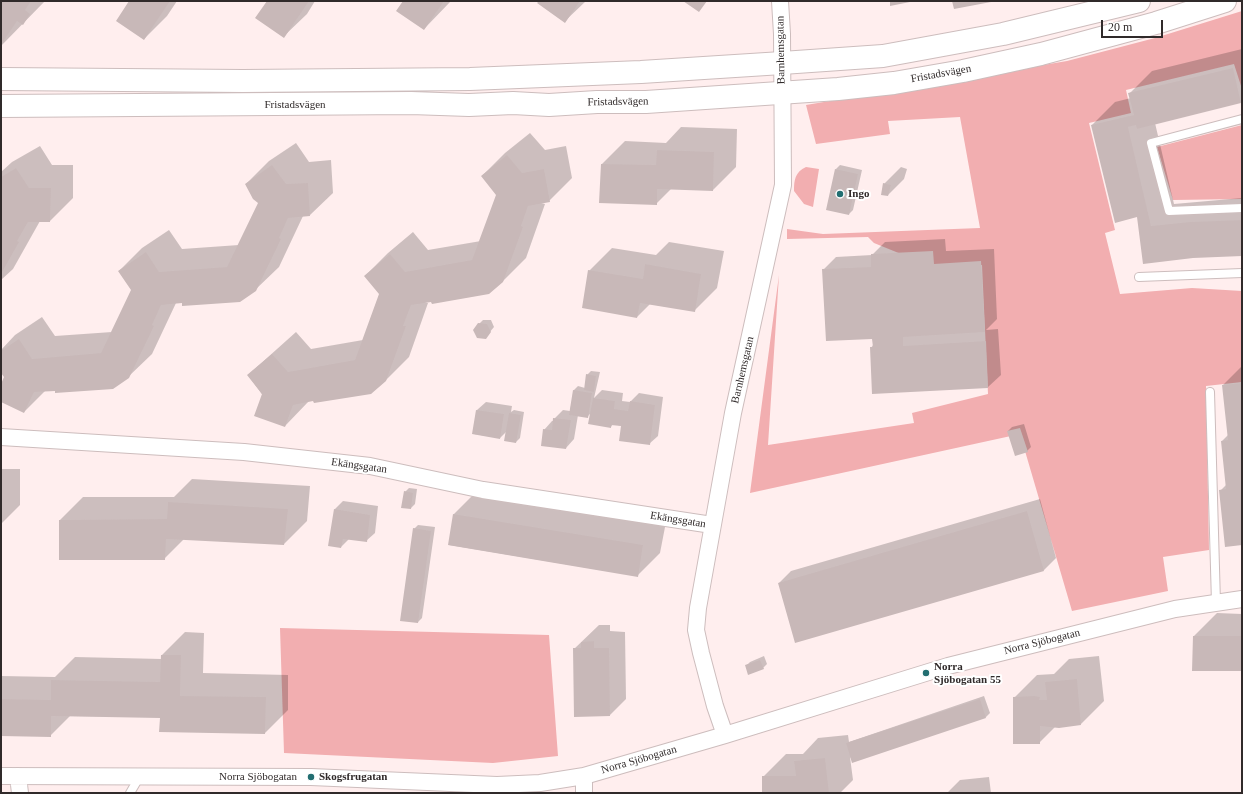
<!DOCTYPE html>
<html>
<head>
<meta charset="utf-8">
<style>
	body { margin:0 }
	#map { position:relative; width:1243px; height:794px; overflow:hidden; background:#fee; font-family:"Times New Roman",serif }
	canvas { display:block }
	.frame { position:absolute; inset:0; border:2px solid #302a2a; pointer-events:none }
	.scale { position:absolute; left:1101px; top:20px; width:62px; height:18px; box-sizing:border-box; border:2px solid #302a2a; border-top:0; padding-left:5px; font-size:12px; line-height:14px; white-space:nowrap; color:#302a2a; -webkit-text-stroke:3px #fff; paint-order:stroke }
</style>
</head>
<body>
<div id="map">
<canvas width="1243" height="794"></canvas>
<div class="frame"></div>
<div class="scale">20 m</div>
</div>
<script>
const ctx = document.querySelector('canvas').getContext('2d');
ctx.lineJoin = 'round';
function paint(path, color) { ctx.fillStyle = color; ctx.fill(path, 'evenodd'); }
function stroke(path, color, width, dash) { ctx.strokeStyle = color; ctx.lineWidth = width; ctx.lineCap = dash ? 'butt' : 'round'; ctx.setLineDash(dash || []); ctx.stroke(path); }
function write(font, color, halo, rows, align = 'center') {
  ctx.font = font + ' "Times New Roman",serif'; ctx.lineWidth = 4; ctx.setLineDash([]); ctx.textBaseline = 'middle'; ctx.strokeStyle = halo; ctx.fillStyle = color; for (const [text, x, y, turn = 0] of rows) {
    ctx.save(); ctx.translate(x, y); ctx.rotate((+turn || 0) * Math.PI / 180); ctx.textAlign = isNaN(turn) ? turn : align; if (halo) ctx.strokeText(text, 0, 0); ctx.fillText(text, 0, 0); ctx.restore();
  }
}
const green = new Path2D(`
	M1242,11V89L1234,64L1126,90L1131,113L1089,123L1115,230L1105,233L1120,294L1192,288L1242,291V382L1206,386L1209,550L1163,557L1168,591L1072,611L1020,434L750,493L779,275L768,445L914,423L912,413L988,394L982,265L933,267L874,243L868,237L787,239V229L823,234L980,228L960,117L888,121L890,134L816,144L806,105L1067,61L1155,38Z
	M1242,125V199L1173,200L1157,147Z
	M806,167L819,169L813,207L804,204L794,191C794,180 795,172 806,167Z
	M280,628L549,635L558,756L493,763L284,753Z`);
const shadow = new Path2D(`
	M1,1H45L1,46Z
	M130,1H177L167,16L144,39Z
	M268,1H315L307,14L284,36Z
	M404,1H451L424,29Z
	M540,1H586L565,21Z
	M1242,49L1241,102L1155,123L1174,204L1242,198V255L1192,257L1137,216L1092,125L1115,102L1131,98L1129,94L1152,71Z
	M681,127L737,129L736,167L713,190L672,188L656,204L602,164L625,141L666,143Z
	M530,133L545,150L566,146L572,178L549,201L541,203L545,204L526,258L502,282L423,302L428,303L409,357L385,381L309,401L285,426L248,375L296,332L311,349L363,340L380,293L365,276L388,253L413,232L428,250L481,241L497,194L482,176L505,153Z
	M296,143L309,162L331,160L333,193L310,215L303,216L279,267L255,290L176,303L152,354L128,377L46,390L24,412L1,401V386L5,377L1,371V350L15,335L42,317L55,336L112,332L132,290L119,271L142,248L169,230L182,249L239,245L259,203L246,184L269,161Z
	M40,146L52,165H73V198L50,221H40L13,269L1,280V172L12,162Z
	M840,165L862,170L853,210L849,214L836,169Z
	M901,167L907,169L904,179L888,195L884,184Z
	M945,239L946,251L994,249L997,319L986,330L998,329L1001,375L988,387L871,348L873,345V338L823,270L836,257L872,255L885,242Z
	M669,242L724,251L717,288L694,311L650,304L637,317L589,271L612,248L656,255Z
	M483,320H491L494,327L489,333L479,324Z
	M1242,366V544L1220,491L1227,484L1222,441L1229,434L1223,385Z
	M591,371L600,372L594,398L602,390L623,393L622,401L630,402L639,393L663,397L658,436L649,444L622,426L613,424L611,427L591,413L587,417L578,415L574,439L566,448L544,430L552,421H554V419L563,410L570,411L574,390L578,386L585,388L587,375Z
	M486,402L512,406L511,412L514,410L524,412L520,438L516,442L507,431L500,438L474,434L477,410Z
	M1024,424L1031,447L1027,451L1008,431L1012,427Z
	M1,469H20V505L1,524Z
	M192,479L310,486L307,521L284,544L184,539L164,559L60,520L83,497H174Z
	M409,488L417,489L415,504L411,508L405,492Z
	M477,491L666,522L660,553L637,576L449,545L454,514Z
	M1040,499L1056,558L1044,570L779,583L791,571Z
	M343,501L378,506L375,533L366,541L349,539L341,547L335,509Z
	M418,525L435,527L422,618L418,622L414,529Z
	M1217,613L1242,614V670L1194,636Z
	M599,625H610V631L625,632L626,699L610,715L574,649Z
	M185,632L204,633L203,673L288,675V710L265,733L161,717L70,716L50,736L1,735V676L55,677L75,657L162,659V655Z
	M764,656L767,664L763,668L746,666L750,662Z
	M1099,656L1104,701L1081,724L1055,727L1039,743L1014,698L1037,675L1054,674L1069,659Z
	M984,696L990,713L986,717L853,761L850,757L853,780L840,793H763V777L786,754H803L818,738L848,735L849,742Z
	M989,777L991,793H947L960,780Z`);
const building = new Path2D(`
	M1,1H31L25,10L30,14L23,25L17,21L1,45Z
	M129,1H170L144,40L116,21Z
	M267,1H309L284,38L255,18Z
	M403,1H444L424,30L396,11Z
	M539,1H580L565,23L537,3Z
	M683,1H707L699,12Z
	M890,1H910V2L890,6Z
	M952,1H991V2L954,9Z
	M1233,68L1241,103L1137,129L1136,125L1128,127L1151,226L1190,222L1242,220V256L1193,258L1143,264L1137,217L1115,223L1091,125L1134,115L1128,93Z
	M657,150L714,152L713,191L657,189V205L599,203L601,164L656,165Z
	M507,155L522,173L544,169L550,202L528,206L521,226L523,227L503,282L489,294L432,304L431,302L411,305L403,326H406L386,381L371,394L314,403L313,401L293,405L285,427L254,416L262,394L247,375L272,354L288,372L355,360L379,294L364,276L390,254L405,272L472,260L496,195L481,176Z
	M272,165L286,184L308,183L310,216L288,218L279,238L281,239L256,291L240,302L182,306V303L161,305L152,325L154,326L129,378L113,389L55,393V391L34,392L24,413L1,402V384L4,377L1,373V351L19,339L32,359L101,353L131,290L118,271L146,252L159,272L227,267L258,203L253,199L245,184Z
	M16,168L29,188H51L50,222H28L17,241L19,242L1,274V177Z
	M835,169L858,174L849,215L826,210Z
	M883,183L891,185L888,196L881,195Z
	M933,251L934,264L981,261L985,332L903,337V346L986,341L988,388L872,394L870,347H873L872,339L826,341L822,269L871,267V254Z
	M645,264L701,274L695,312L640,303L637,318L582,308L588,270L643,279Z
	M478,323L487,324L491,332L486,339L477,338L473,330Z
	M586,374L596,376L594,392L584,390Z
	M1242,383V545L1225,547L1219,490L1226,489L1221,441L1228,440L1222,385Z
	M573,390L592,393L588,418L569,415Z
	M593,398L615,401L614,409L628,411L630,401L655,405L650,445L619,441L621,426L611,425V428L588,424Z
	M476,410L504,414L500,439L472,434Z
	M509,413L521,415L516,443L504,441Z
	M553,418L571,420L566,449L541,446L543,429L552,430Z
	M1020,428L1028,452L1015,456L1007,431Z
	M404,491L413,493L411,509L401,508Z
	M168,502L288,509L284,545L166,539L165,560H59V520L167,519Z
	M334,509L370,515L367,542L343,539L341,548L328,546Z
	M1027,511L1044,571L795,643L778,583Z
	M453,514L643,545L638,577L448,545Z
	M413,528L431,531L418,623L400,621Z
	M1193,636H1242V671H1192Z
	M594,641V648H609L610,716L574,717L573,648H581V642Z
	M161,655H181L180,696L266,697L265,734L159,732L160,718L51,716V737L1,736V699L51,700V680L160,682Z
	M760,660L764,669L748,675L745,665Z
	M1077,679L1081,725L1059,728L1040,726V744H1013V697L1034,696L1040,697L1039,700H1047L1045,682Z
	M980,699L986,718L852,763L846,743Z
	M825,758L829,793H762V776H796L794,761Z`);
const lane = new Path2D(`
	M1242,119L1151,143L1169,211L1242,208
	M1139,277L1242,273
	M1210,392L1216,603
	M130,793L140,776`);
const street = new Path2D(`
	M1,437L244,452L370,466L483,490L712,525
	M725,735L715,706L701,653L696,630L698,608L733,413L783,185L782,34L780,1
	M1,776L311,777L497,785L540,783L584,776L725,735L948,666L1175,609L1242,599
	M18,776L20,793
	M584,793V776`);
const secondary = new Path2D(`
	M1,79L243,81L470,79L641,72L782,63L883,56L1003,34L1139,1
	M1,106L411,103L469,105L513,103L549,105L597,102H646L838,89L894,83L963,71L1041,54L1156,23L1225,1`);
const markers = [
	[840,194,4,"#226e71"],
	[926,673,4,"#226e71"],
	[311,777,4,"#226e71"]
];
const streetNames = [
	["Barnhemsgatan",781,50,-91],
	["Fristadsvägen",941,74,-10],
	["Fristadsvägen",618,102,-1],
	["Fristadsvägen",295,105],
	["Barnhemsgatan",743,370,-77],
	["Ekängsgatan",359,466,8],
	["Ekängsgatan",678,520,9],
	["Norra Sjöbogatan",1042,642,-14],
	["Norra Sjöbogatan",639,760,-16],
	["Norra Sjöbogatan",258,777]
];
const poiNames = [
	["Ingo",848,194],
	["Norra",934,667],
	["Sjöbogatan 55",934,680],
	["Skogsfrugatan",319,777]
];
paint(green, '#f2aeb0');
paint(shadow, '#0003');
paint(building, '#c8b8b8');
stroke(lane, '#cdbdbd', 10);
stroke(street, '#cdbdbd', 18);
stroke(secondary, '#cdbdbd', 24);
stroke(lane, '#fff', 8);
stroke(street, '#fff', 16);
stroke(secondary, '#fff', 22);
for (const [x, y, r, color] of markers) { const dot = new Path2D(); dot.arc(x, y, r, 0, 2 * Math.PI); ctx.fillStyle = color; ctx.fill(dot); stroke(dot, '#fff', 1.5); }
write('11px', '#302a2a', '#fff', streetNames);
write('bold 11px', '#302a2a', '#fff', poiNames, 'left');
</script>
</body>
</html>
